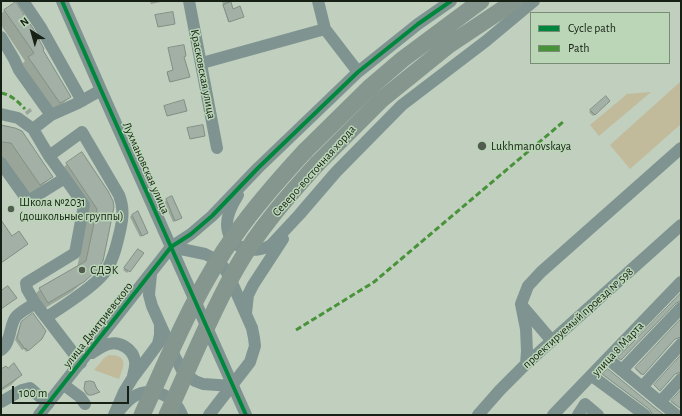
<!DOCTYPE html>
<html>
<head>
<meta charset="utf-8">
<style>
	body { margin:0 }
	#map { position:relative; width:682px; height:416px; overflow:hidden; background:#c0cfbe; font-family:"Alegreya Sans",sans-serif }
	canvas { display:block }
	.frame { position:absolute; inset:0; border:2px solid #162014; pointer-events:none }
	.legend { position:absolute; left:530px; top:12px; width:140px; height:52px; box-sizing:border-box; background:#bbd6b7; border:1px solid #798d76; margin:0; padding:5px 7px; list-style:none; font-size:12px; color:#162014 }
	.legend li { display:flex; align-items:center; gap:8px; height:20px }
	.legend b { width:20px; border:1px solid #798d76 }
	.north { position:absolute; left:12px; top:12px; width:40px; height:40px; -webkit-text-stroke:3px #bbd6b7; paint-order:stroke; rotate:323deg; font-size:11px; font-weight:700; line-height:16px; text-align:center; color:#162014 }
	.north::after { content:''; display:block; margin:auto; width:14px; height:18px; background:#162014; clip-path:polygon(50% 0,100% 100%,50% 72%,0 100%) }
	.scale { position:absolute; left:12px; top:386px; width:117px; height:18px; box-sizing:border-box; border:2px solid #162014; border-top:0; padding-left:5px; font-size:12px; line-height:14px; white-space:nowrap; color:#162014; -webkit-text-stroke:3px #bbd6b7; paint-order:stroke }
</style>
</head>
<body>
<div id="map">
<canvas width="682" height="416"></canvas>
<div class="frame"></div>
<ul class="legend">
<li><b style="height:5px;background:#00873e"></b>Cycle path</li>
<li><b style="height:5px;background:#48933a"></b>Path</li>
</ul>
<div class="north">N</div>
<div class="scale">100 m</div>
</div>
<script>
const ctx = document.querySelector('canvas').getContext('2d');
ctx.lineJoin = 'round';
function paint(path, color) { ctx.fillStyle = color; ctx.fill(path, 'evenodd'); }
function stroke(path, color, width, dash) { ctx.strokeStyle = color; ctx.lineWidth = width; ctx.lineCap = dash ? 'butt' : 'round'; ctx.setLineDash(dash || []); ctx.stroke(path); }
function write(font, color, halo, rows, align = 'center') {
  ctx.font = font + ' "Alegreya Sans",sans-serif'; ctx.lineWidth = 3; ctx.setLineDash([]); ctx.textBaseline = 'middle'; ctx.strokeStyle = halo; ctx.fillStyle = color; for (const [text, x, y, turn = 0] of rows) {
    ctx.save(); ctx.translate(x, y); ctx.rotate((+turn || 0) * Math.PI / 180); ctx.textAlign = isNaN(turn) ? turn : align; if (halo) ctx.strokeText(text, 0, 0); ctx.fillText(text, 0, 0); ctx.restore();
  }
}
const green = new Path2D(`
	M681,81V124L630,169L610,145Z
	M651,92L599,136L590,125L627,94Z
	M109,355C129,355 124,366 119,379L94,370L104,358Z`);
const shadow = new Path2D(`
	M150,1H165L151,4Z
	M222,1H230L233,10L242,17L228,22Z
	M5,10L42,50L70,97L61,105L51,111L20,66L25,61L1,25V14Z
	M169,49L183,57L188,77L169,82L167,73L173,71Z
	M606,97L609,101L593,116L589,112Z
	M30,108L32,111L27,115L25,112Z
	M1,126L52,176L40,188L27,196L1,158Z
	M67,164L107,192L85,280L72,292L37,313L30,300L40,289L77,268L87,220L57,174Z
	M172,198L181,218L173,222L164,202Z
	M132,215L147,233L145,234L140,237L130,217Z
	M136,252L142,254L127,273L123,270Z
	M681,320V338L678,337L674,339L641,375L635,369Z
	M22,323L34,346L26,352L24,349L22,350L15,340L20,325Z
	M7,369L21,375L11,385L1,391V370Z
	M608,370L663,415H652L649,409L603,375Z
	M86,383L96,390L99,392L91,395H87L84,391Z
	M681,391V406L679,408L671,402Z`);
const building = new Path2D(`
	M16,2L34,30L44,49L43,50L71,97L66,100L60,103L28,57L34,53L4,10Z
	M231,2L233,9L240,6L244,17L229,22L223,5Z
	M173,12L175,24L158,27L155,15Z
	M184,45L186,56L184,57L190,77L170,82L167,72L173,70L168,48Z
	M606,96L610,101L595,115L590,110Z
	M184,100L187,111L167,116L164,106Z
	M1,125L15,128L22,131L53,177L40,185L11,143L1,142Z
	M203,125L205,136L190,139L187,128Z
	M82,152L108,191L113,201L114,207L103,261L97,270L84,282L48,303L39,288L86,261L97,209L66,163Z
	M172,196L182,218L175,221L166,199Z
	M138,211L148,233L142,236L132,215Z
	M1,220L12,236L19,231L28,244L1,263Z
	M138,249L144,253L130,272L124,268Z
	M8,286L17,298L1,309V291Z
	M681,293V301L676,303L621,360L618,358Z
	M33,313L46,331L42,339L28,351L26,348L25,349L17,338L21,322Z
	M681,319V337L675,339L643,375L635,368Z
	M681,355V372L675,374L660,391L654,385Z
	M14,363L22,375L1,389V369L6,366L8,368Z
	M608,369L655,408L664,415H653L649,409L602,374Z
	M90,381L94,382L97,389L100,392L92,395H88L84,389L85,382Z
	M681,390V409L671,401Z`);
const minor = new Path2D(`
	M23,1L40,26L82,101
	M62,1L101,90L246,415
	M189,1L217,148
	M318,1L325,29L358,72
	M1,37L14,59L19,70L51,115L33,129L18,118L1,114
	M202,63L325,29
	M51,115L78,103L101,90
	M33,129L49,156
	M1,163L28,201L65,178L84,205L75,253L26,283L27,289L35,303L81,363
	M238,195C233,203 227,215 227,224C227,248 253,256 271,245L299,215L336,172L402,105L486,41L534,1
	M171,247L205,254L213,258L222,265L229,276L252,328L254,338L255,346L250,362L209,415
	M151,274L149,295L152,306L175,357L183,372L195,381L203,384L233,386
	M523,307L552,341
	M246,313L248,295L253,285L283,239
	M47,317C62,307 99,284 107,269C114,258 117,244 120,231C123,218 124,208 119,195L82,132L49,156L65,178
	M1,350C11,343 9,328 15,318C19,312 30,307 35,303
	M92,353C97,350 103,345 109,344C120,341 133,349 135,361C136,366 134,371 133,376
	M608,359L676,415
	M526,364L527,351L526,329L521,304L528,286L541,272L681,148
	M622,370L681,308
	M592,376L645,415
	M64,385L80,397L85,404
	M642,387L681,344
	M1,402L22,390L30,388L48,404
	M660,402L681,379
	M119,411C123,406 127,401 133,397C152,385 174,395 182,415
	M39,415L171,247L191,234L212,216L258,168L358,72L418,24L451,1
	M114,415L124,392L132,379L158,344L160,335V325
	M478,415L500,390L526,364L681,225
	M553,415L681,282
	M578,415L585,404L598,415`);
const highway = new Path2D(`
	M305,151L369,88L403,59L481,1
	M317,164L381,100L449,45L515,1`);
const highwayBridge = new Path2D(`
	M142,415C170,354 196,289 235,235C256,205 280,178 305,151
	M167,415C190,366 210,314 237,267C258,230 288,196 317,164`);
const quiet = new Path2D(`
	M1,93C12,95 17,101 25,109
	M296,330L374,282L563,122`);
const cycleway = new Path2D(`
	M62,1L101,90L246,415
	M39,415L171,247L191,234L212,216L258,168L358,72L418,24L451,1`);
const markers = [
	[482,146,5,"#525d50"],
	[11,209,4,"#525d50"],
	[82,270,4,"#525d50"]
];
const streetNames = [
	["Красковская улица",203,74,79],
	["Лухмановская улица",146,168,66],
	["Северо-восточная хорда",314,171,-48],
	["проектируемый проезд № 598",578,318,-42],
	["улица Дмитриевского",98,325,-52],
	["улица 8 Марта",618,349,-47]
];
const poiNames = [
	["Lukhmanovskaya",491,146],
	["Школа №2031",19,202],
	["(дошкольные группы)",19,216],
	["СДЭК",90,270]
];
paint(green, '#c2bb9b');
paint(shadow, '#0003');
paint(building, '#a2b0a5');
stroke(building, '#818f84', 1);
stroke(minor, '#7f9491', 12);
stroke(highway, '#84968e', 17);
stroke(highwayBridge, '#84968e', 17);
stroke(quiet, '#48933a', 3, [6, 3]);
stroke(cycleway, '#00873e', 4);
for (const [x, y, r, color] of markers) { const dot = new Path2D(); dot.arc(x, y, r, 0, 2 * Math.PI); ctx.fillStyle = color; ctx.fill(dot); stroke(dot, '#bbd6b7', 1.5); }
write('12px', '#162014', '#bbd6b7', streetNames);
write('12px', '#162014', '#bbd6b7', poiNames, 'left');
</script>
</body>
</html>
